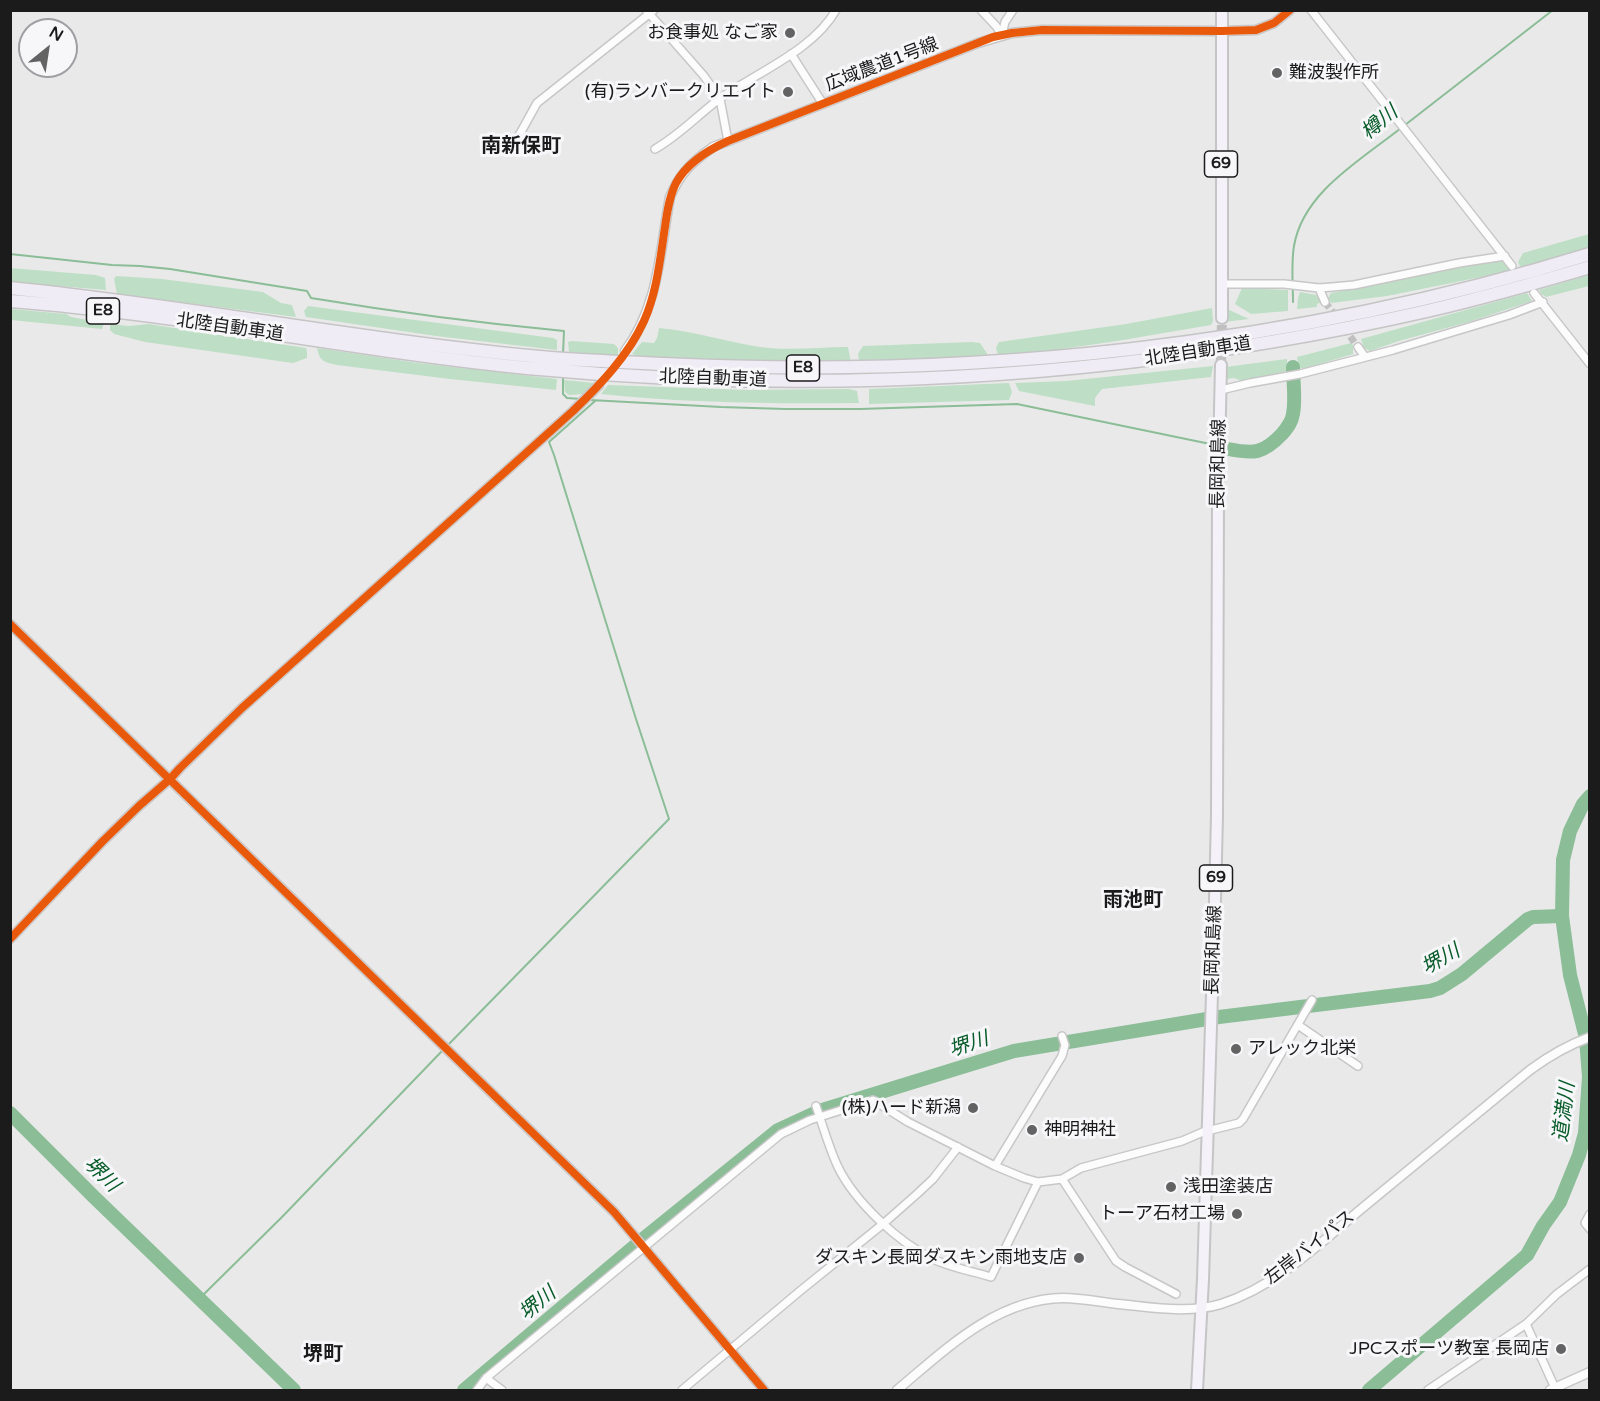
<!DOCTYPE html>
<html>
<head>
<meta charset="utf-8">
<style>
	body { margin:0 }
	#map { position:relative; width:1600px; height:1401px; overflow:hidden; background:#e9e9ea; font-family:"Varela Round",sans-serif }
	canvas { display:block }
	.frame { position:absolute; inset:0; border:12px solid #1c1b1c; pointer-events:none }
	.north { position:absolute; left:18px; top:18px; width:60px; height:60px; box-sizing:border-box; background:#f7f6f9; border:2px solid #9f9ea1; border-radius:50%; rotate:30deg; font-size:16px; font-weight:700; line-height:24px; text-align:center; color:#1c1b1c }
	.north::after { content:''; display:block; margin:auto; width:21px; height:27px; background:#646364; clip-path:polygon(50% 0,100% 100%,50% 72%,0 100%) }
</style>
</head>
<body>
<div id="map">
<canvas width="1600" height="1401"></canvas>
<div class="frame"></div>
<div class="north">N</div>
</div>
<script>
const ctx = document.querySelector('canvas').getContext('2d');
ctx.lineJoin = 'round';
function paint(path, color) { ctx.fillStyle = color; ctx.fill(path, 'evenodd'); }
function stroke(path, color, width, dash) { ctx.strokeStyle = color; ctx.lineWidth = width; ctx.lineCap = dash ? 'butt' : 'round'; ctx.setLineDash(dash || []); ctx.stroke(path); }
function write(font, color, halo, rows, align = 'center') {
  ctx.font = font + ' "Varela Round","Noto Sans JP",sans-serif'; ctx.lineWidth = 6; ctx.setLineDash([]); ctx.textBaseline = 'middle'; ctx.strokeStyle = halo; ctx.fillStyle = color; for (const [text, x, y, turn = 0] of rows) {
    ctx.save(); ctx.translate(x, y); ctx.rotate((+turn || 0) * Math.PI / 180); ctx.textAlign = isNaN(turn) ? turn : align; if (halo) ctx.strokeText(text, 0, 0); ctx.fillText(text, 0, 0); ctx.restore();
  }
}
const green = new Path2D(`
	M1589,234V248L1549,261L1521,268L1518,262L1523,253Z
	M1500,260L1505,263L1511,271L1387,296L1331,303L1328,298L1331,293L1448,269Z
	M10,268L96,275L105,278L106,290L11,282Z
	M1589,275V286L1546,297L1541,294L1539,290Z
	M116,276L162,279L263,292L281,303L292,305L296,317L117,294L114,279Z
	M1242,288L1288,290V311L1251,314L1235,304Z
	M1300,292L1316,295L1322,302L1317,304V307L1297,309L1298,298Z
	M1527,293L1532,301L1472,321L1399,341L1370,351L1364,348L1361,339Z
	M308,306L553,338L557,340V350L436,336L306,317L304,311Z
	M1212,308L1213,321L1211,325L1117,341L1020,355H998L996,348L999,342L1126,324Z
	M11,309L66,314L71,317L104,323L102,329L11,320Z
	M1227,309L1249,319L1224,322Z
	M110,324L129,326L148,324L306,348L307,352V358L293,363L145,342L114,334L110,330Z
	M659,328C694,331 726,342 760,347C789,351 819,347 848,347L851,363L640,357L632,354L642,342L654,343L657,338Z
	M571,341L614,344L618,348V355L615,356L569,352L568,342Z
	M972,342L980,343L990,358L859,360L858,354L863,346Z
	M1351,343L1353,345V354L1306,368H1299L1297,357Z
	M317,348L418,363L557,379L556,390L450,379L337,365C324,362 320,362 317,348Z
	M1287,359V371L1242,381L1234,378L1227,379L1225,367Z
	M1213,366L1211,377L1102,389L1095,398V406L1019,391L1015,383L1066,381Z
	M564,380L594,383L585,394L569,395L565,392Z
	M1009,383L1012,392L1009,400L869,404V389Z
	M608,385L746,390L849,389L857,391L859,403C773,404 686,403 601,394Z`);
const stream = new Path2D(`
	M1405,125L1553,10
	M10,254L112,265L140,266L170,269L307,291L311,298C395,312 479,323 564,331L563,354
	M1293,302C1293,284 1291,264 1294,246C1303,192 1361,160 1401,128
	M563,374V394L567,398L581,399
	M590,400L721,407L785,409H860L1017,404L1215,445
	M447,1046L669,819L636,719L554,455L549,442L595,401
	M199,1299L282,1217L443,1050`);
const river = new Path2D(`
	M1228,449C1254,454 1263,454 1282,434C1287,428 1292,422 1293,414C1296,399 1293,382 1293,367
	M10,1113L94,1197L294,1390
	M464,1390L643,1239L778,1130L819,1111L1014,1051L1219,1017L1430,991L1440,988L1462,974L1528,919L1533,917L1562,916
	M1369,1390L1527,1255L1543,1226L1560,1202L1579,1155L1585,1133L1589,1077L1586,1038L1570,975L1562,916L1563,860L1570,831L1583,804L1590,796`);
const minorTunnel = new Path2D(`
	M1325,302L1338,319
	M1344,328L1358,347`);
const primaryTunnel = new Path2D(`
	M1221,365L1222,318`);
const minor = new Path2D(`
	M646,10L704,76L720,99L728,141
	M981,10L996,26L1002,35L1005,22L1013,10
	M1311,10L1512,266
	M791,54L823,104
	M517,139L537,103L654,10
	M655,149C678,136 697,116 718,100C755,73 813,51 836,10
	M1221,284H1284L1319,288L1332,287L1354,285L1459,263L1505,256
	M1319,288L1325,302
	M1534,293L1590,364
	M1358,347L1365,357
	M1221,390L1250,383L1300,374L1393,350L1509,315L1543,302
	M1298,1025L1358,1066
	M816,1106C823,1126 829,1148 838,1167C855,1202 899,1243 933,1259C952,1268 972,1271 991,1277L1038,1182
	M995,1166L1062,1056L1065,1045L1062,1036
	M1062,1179L1116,1261L1125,1267L1176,1294
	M1590,1214L1585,1223L1590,1229
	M1526,1324L1555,1388
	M486,1378L502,1390
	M477,1390L486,1378L781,1134L810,1120L873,1100L908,1122L995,1166L1024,1178L1038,1182L1062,1179L1081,1168L1182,1141L1203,1132L1239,1123L1243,1119L1312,1000
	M682,1390L800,1291L883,1224L917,1194L933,1179L958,1147
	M1428,1390L1526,1324L1557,1294L1590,1269`);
const tertiary = new Path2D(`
	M625,351C659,307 660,249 670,197C680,173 692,162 713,147L978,43L1012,33L1042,30L1222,31L1256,30L1274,23L1290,10
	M10,624L614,1212L764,1390
	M10,939L102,842L139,806L170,779L180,768L242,708L573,411L599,385
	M897,1390C945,1350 996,1299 1063,1298C1081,1298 1100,1302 1118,1304C1151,1307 1188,1314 1221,1304C1277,1286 1321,1242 1366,1205C1420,1160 1475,1115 1530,1070C1549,1056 1568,1045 1590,1037
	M1550,1390L1590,1372`);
const primary = new Path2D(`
	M1222,318V10
	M1197,1390L1203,1279L1215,899L1217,815L1218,501L1221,365`);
const motorway = new Path2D(`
	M10,288C191,306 370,342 551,358C588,361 626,362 663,364C974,379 1292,346 1590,254
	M10,301C184,314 354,351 527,368C828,396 1132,378 1427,311C1482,298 1536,283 1590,267`);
const cycleway = new Path2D(`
	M10,624L614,1212L764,1390
	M10,939L102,842L139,806L170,779L180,768L242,708L573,411C600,385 628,356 644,321C657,292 660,259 665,227C667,213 669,197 676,183C687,163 708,150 728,141L993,37L1012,33L1042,30L1222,31L1256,30L1274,23L1290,10`);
const markers = [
	[790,33,6,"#646364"],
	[1277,73,6,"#646364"],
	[788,92,6,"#646364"],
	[1236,1049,6,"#646364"],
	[973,1108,6,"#646364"],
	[1032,1130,6,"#646364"],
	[1171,1187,6,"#646364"],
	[1237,1214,6,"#646364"],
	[1079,1258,6,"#646364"],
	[1561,1349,6,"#646364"]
];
const shields = [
	[1221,164,33],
	[103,311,33],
	[803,368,33],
	[1216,878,33]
];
const shieldNames = [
	["69",1221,164],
	["E8",103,311],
	["E8",803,368],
	["69",1216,878]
];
const poiNames = [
	["お食事処 なご家",778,33],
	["難波製作所",1289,73,"left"],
	["(有)ランバークリエイト",776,92],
	["アレック北栄",1248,1049,"left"],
	["(株)ハード新潟",961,1108],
	["神明神社",1044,1130,"left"],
	["浅田塗装店",1183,1187,"left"],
	["トーア石材工場",1225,1214],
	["ダスキン長岡ダスキン雨地支店",1067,1258],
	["JPCスポーツ教室 長岡店",1549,1349]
];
const streetNames = [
	["広域農道1号線",882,65,-21],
	["北陸自動車道",230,328,8],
	["北陸自動車道",1198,352,-9],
	["北陸自動車道",713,379,2],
	["長岡和島線",1219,464,-89],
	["長岡和島線",1214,950,-88],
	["左岸バイパス",1310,1248,-38]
];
const waterNames = [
	["樽川",1380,123,-39],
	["堺川",1441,960,-30],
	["堺川",969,1045,-18],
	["道満川",1565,1112,-83],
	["堺川",101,1175,44],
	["堺川",538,1304,-39]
];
const neighbourhoodNames = [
	["南新保町",521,147],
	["雨池町",1133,901],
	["堺町",323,1355]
];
paint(green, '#bedfc5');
stroke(stream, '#8bbd97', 2);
stroke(river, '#8bbd97', 14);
stroke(minorTunnel, '#c0c0c1', 7, [7, 3.5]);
stroke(primaryTunnel, '#c0c0c1', 10, [10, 5]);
stroke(minor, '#c8c7c8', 10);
stroke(tertiary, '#c8c7c8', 11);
stroke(primary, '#c5c5c6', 14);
stroke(motorway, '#c5c5c6', 15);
stroke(minor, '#fcfcfc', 7);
stroke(tertiary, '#fcfcfc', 8);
stroke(primary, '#f4f2f8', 10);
stroke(motorway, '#f0ecf5', 12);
stroke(cycleway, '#e8590c', 8);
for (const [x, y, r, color] of markers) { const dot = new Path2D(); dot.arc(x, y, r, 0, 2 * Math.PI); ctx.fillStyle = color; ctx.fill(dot); stroke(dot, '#f7f6f9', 2); }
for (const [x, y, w] of shields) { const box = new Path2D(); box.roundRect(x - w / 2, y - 13, w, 26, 4.5); ctx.fillStyle = '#f7f6f9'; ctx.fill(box); stroke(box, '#1c1b1c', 1.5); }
write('bold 16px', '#1c1b1c', null, shieldNames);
write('18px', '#1c1b1c', '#f7f6f9', poiNames, 'right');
write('18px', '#1c1b1c', '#f7f6f9', streetNames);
write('italic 20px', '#075c29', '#f7f6f9', waterNames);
write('bold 20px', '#1c1b1c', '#f7f6f9', neighbourhoodNames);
</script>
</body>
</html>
